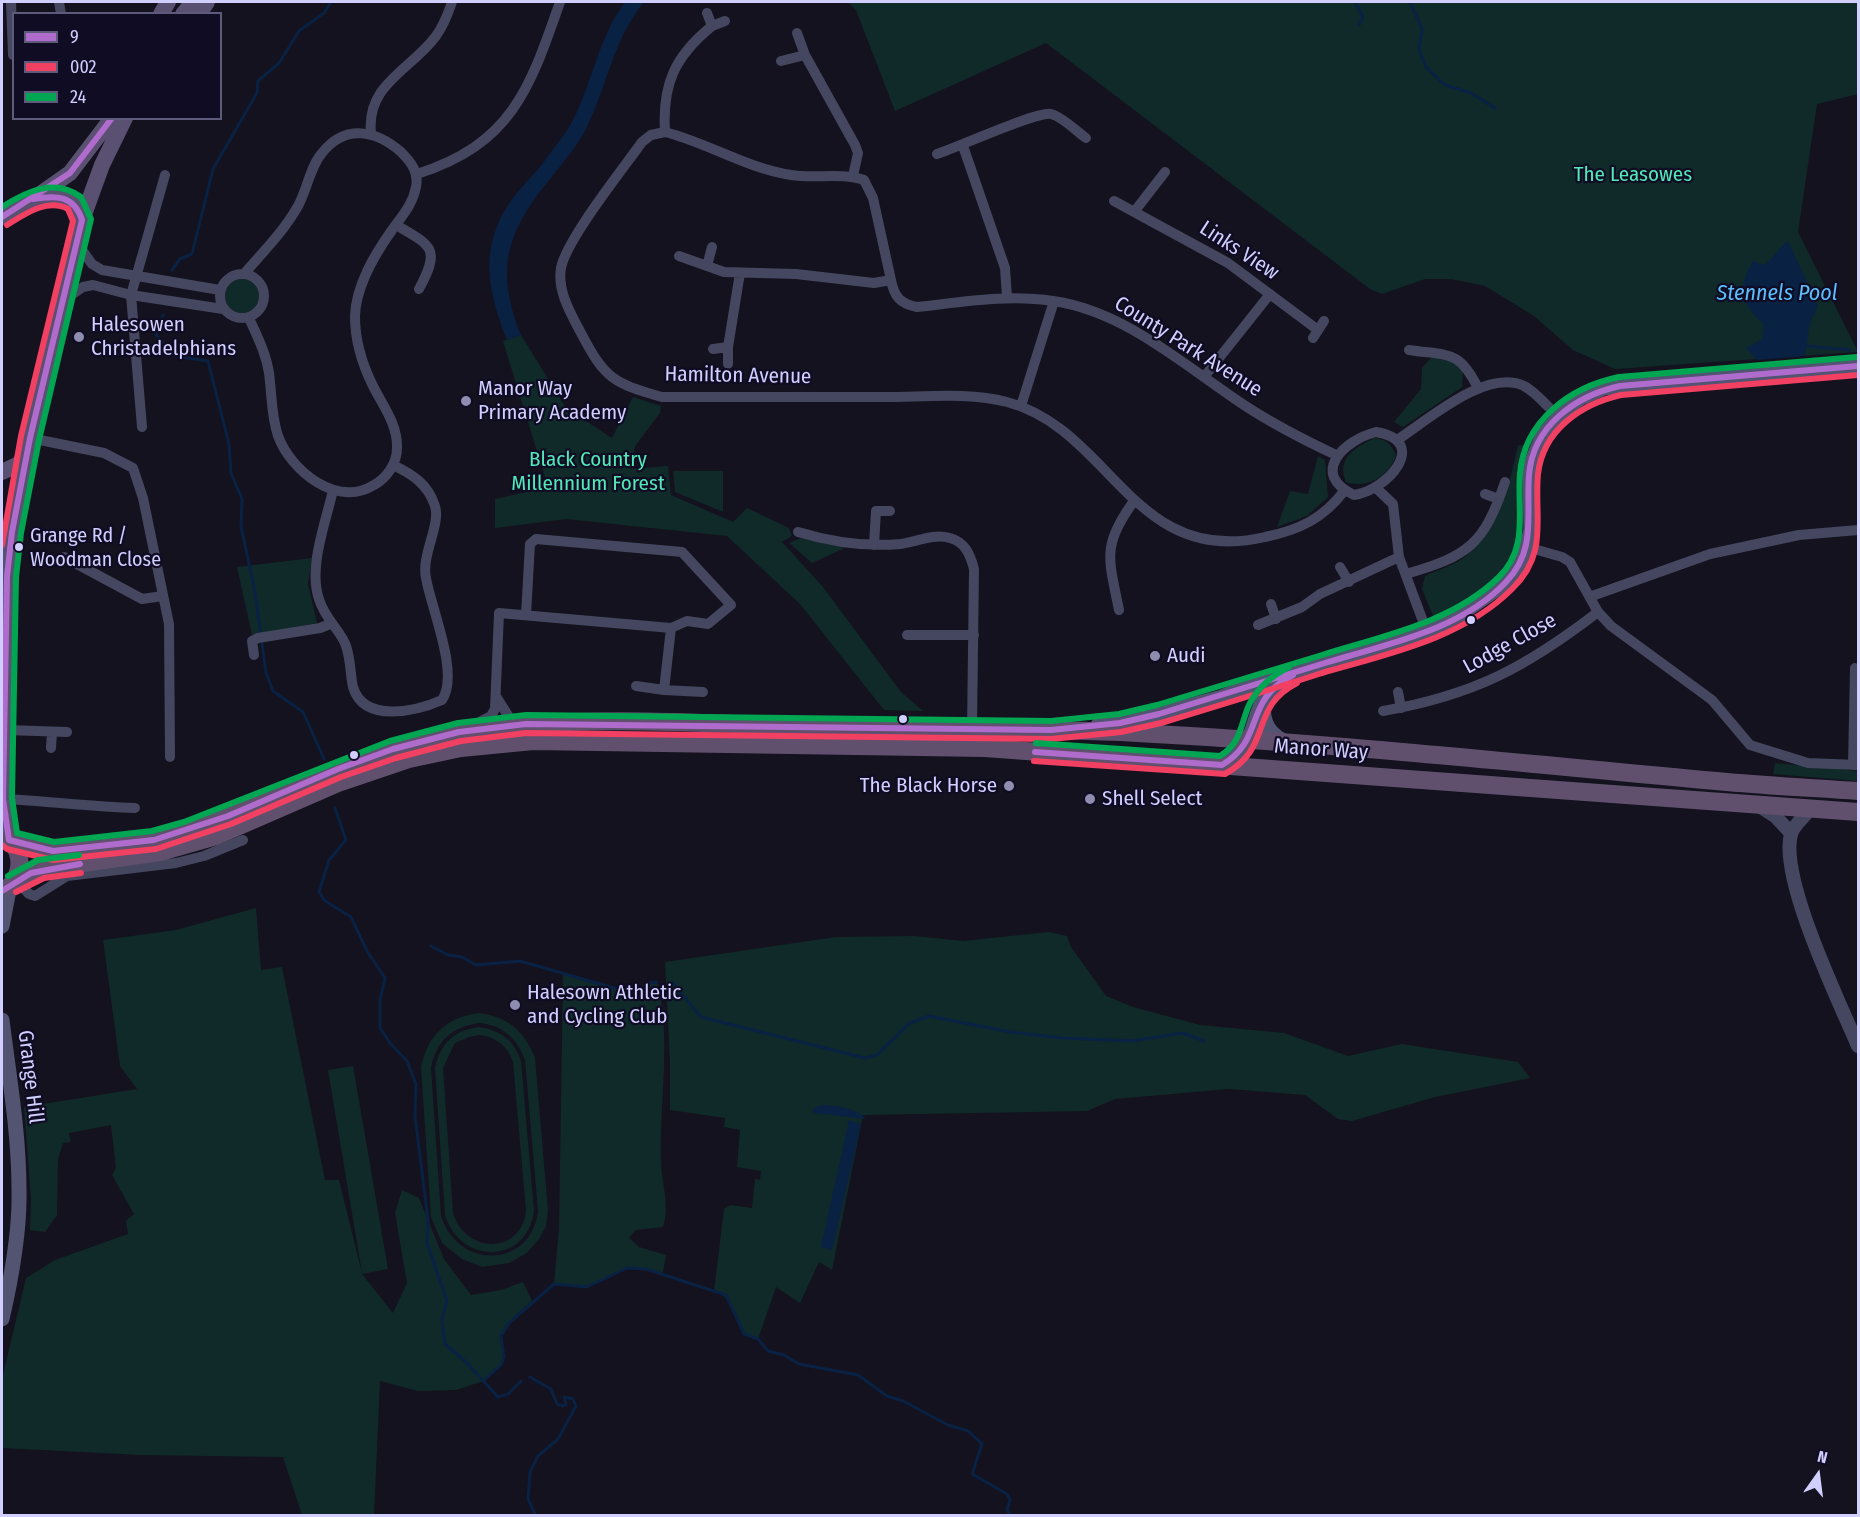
<!DOCTYPE html>
<html>
<head>
<meta charset="utf-8">
<style>
	body { margin:0 }
	#map { position:relative; width:1860px; height:1517px; overflow:hidden; background:#13121e; font-family:"Fira Sans Condensed",sans-serif }
	canvas { display:block }
	.frame { position:absolute; inset:0; border:3px solid #d1cfff; pointer-events:none }
	.legend { position:absolute; left:12px; top:12px; width:210px; height:108px; box-sizing:border-box; background:#0f0c24; border:2px solid #5d5a7c; margin:0; padding:8px 10px; list-style:none; font-size:18px; color:#d1cfff }
	.legend li { display:flex; align-items:center; gap:12px; height:30px }
	.legend b { width:30px; border:2px solid #5d5a7c }
	.north { position:absolute; left:1788px; top:1445px; width:60px; height:60px; -webkit-text-stroke:4px #0f0c24; paint-order:stroke; rotate:14deg; font-size:16px; font-weight:700; line-height:24px; text-align:center; color:#d1cfff }
	.north::after { content:''; display:block; margin:auto; width:21px; height:27px; background:#d1cfff; clip-path:polygon(50% 0,100% 100%,50% 72%,0 100%) }
</style>
</head>
<body>
<div id="map">
<canvas width="1860" height="1517"></canvas>
<div class="frame"></div>
<ul class="legend">
<li><b style="height:8px;background:#b06ccc"></b>9</li>
<li><b style="height:8px;background:#f24062"></b>002</li>
<li><b style="height:8px;background:#00a651"></b>24</li>
</ul>
<div class="north">N</div>
</div>
<script>
const ctx = document.querySelector('canvas').getContext('2d');
ctx.lineJoin = 'round';
function paint(path, color) { ctx.fillStyle = color; ctx.fill(path, 'evenodd'); }
function stroke(path, color, width, dash) { ctx.strokeStyle = color; ctx.lineWidth = width; ctx.lineCap = dash ? 'butt' : 'round'; ctx.setLineDash(dash || []); ctx.stroke(path); }
function write(font, color, halo, rows, align = 'center') {
  ctx.font = font + ' "Fira Sans Condensed",sans-serif'; ctx.lineWidth = 4.5; ctx.setLineDash([]); ctx.textBaseline = 'middle'; ctx.strokeStyle = halo; ctx.fillStyle = color; for (const [text, x, y, turn = 0] of rows) {
    ctx.save(); ctx.translate(x, y); ctx.rotate((+turn || 0) * Math.PI / 180); ctx.textAlign = isNaN(turn) ? turn : align; if (halo) ctx.strokeText(text, 0, 0); ctx.fillText(text, 0, 0); ctx.restore();
  }
}
const green = new Path2D(`
	M848,2H1858V94L1817,104L1798,232L1858,352L1615,369L1573,350L1534,316L1485,286L1451,279H1425L1382,294L1370,289L1046,43L895,111L856,10Z
	M225 296a17 17 0 1 1 34 0a17 17 0 1 1-34 0Z
	M521,335L566,408L612,438L633,397L661,406L660,413L635,446L630,469L668,466L671,495L733,522L747,508L789,528L792,536L782,542L823,587L901,692L923,711L884,710L800,604L727,536L566,519L495,528V499L548,487L503,341Z
	M1432,357L1453,362L1463,372L1462,387L1403,427L1394,422L1421,389L1422,368Z
	M1374,438C1386,439 1391,444 1396,455C1389,477 1367,489 1346,482C1336,458 1355,448 1374,438Z
	M1518,445L1527,446C1522,473 1527,499 1524,525C1519,572 1474,602 1434,618L1422,589L1425,576C1438,570 1455,565 1466,556C1500,529 1509,485 1518,445Z
	M1318,456L1325,460L1328,497L1307,516L1277,527L1290,491L1308,494Z
	M673,471H723V512L675,492Z
	M801,538L845,548L812,563L789,543Z
	M312,558L308,584L317,623L252,635L237,567Z
	M1775,763L1858,771V781L1773,774Z
	M256,908L261,970L282,967L325,1180H339L362,1273L328,1070L353,1066L388,1269L362,1274L393,1313L407,1283L395,1213L402,1190L419,1198L444,1259L471,1295L501,1290L523,1282L532,1301L518,1313L502,1336L504,1357L501,1365L483,1381L456,1390L418,1391L380,1381L374,1515H302L283,1457L140,1455L2,1448V1379L26,1278L55,1260L128,1234L126,1221L134,1214L112,1175L116,1168L111,1125L69,1133L71,1142L63,1143L58,1159L57,1215L45,1232L30,1230L31,1198L24,1107L137,1089L120,1066L103,940L176,930Z
	M1049,932L1067,936L1071,947L1106,996L1133,1007L1200,1025L1284,1033L1348,1056L1402,1044L1518,1062L1530,1078L1435,1097L1352,1121L1338,1119L1305,1095L1229,1089L1115,1099L1087,1111L863,1115L832,1270L819,1262L800,1303L776,1287L758,1339L744,1334C735,1318 733,1297 714,1291L724,1209L730,1205L752,1208L755,1179L760,1180L761,1171L737,1167L740,1130L724,1127L725,1118L670,1110V1063L665,962L836,937L915,936L963,941Z
	M563,973L614,988L639,991L648,983L657,982C672,1035 659,1107 661,1163C662,1183 670,1208 663,1227L636,1230L629,1238L639,1247L666,1255L663,1273L627,1268L587,1287L554,1284L559,1228Z
	M478,1013C507,1016 525,1031 535,1058L548,1211L546,1226L539,1239L527,1253L509,1263L482,1267L462,1259L442,1243L431,1217L421,1067C428,1035 446,1018 478,1013ZM479,1023C502,1025 517,1038 525,1060L538,1211C531,1269 458,1270 441,1216L431,1068C436,1041 452,1027 479,1023Z
	M479,1027C500,1030 514,1040 521,1061L534,1211C527,1265 460,1265 445,1215L435,1068C440,1044 454,1030 479,1027ZM479,1035C496,1037 508,1046 513,1062L526,1211C521,1255 465,1254 453,1213L443,1068L455,1043L469,1037Z`);
const water = new Path2D(`
	M625,2H644C614,38 607,86 587,127C578,146 563,162 550,179C506,233 495,269 521,335L507,340C491,300 480,258 501,217C510,198 529,180 543,163C554,147 568,132 576,114C594,75 600,36 625,2Z
	M1788,241L1818,306L1810,323L1805,356L1757,360L1746,348L1762,339L1764,325C1741,302 1736,290 1753,261L1764,265C1774,259 1778,248 1788,241Z
	M821,1105C835,1105 856,1108 866,1119L814,1113L812,1110Z
	M849,1120L861,1124L832,1250L821,1247Z`);
const stream = new Path2D(`
	M1355,2L1363,17L1359,25
	M1410,2L1422,29L1419,49L1426,67L1445,85L1471,93L1495,108
	M172,270L180,259L192,254L213,169L257,93L258,81L279,63L299,31L324,13L331,2
	M163,315L156,335L175,356L208,361L229,444L231,473L242,499L241,526L255,592L266,673L273,691L303,712L324,759
	M1807,346L1850,350
	M335,808L346,840L329,860L319,892L325,901L351,917L367,951L385,978L380,1000V1028L390,1043L407,1061L416,1084L415,1116L428,1220L427,1243L447,1301L442,1318L445,1344L466,1362L498,1397L508,1394L521,1381
	M431,946L448,955L462,957L476,965L520,961L614,988L639,991L648,983L657,982
	M672,982L701,1017L865,1058L877,1055L910,1023L929,1016L1010,1032L1063,1038L1132,1041L1182,1033L1204,1041
	M530,1377L551,1389L557,1404L563,1406L566,1404L564,1397L573,1399L576,1406L558,1439L538,1456L530,1472L528,1499L536,1516
	M483,1381L501,1365L504,1357L501,1336L508,1324L554,1284L587,1287L627,1268L646,1269L726,1295L744,1334L758,1339L768,1351L784,1355L799,1364L858,1375L887,1396L903,1401L948,1425L968,1431L982,1444L972,1474L1007,1494L1010,1500L1007,1510L1011,1516`);
const minor = new Path2D(`
	M11,2L13,55
	M59,2L61,14
	M707,13L712,26L725,21
	M797,33L805,55L855,145L858,153L853,176
	M781,61L805,55
	M665,132C662,84 675,56 712,26
	M371,133C366,84 411,70 436,36C444,25 448,14 452,2
	M963,146L1005,268L1007,297
	M937,154C959,147 1037,111 1051,114C1063,117 1076,131 1086,138
	M417,174C512,144 530,88 560,2
	M1114,201L1228,263L1318,330
	M1134,212L1165,172
	M396,225C432,246 441,248 419,289
	M77,243L92,264L102,270L220,290
	M679,256L724,272L796,274L874,283L891,280C894,296 900,304 917,307C963,302 1007,294 1053,301C1125,311 1185,366 1244,405C1273,424 1304,440 1336,455
	M707,266L712,247
	M220 296a22 22 0 1 1 44 0a22 22 0 1 1-44 0Z
	M244,274C263,252 284,231 298,206C307,190 310,167 322,153C345,124 376,130 401,152C411,162 419,172 416,187C413,204 402,216 392,230C375,254 356,285 355,316C355,341 362,364 373,386C383,406 398,425 397,448C397,463 387,478 374,485C337,508 291,471 278,436C271,415 272,395 269,373C266,353 257,336 249,318
	M891,280L873,198L864,180C841,172 815,179 791,175C746,168 708,143 665,132L651,135L642,142C623,169 566,240 561,268C557,291 571,314 581,333C605,379 613,383 662,397C736,397 811,397 885,397C924,397 969,392 1007,402C1111,429 1133,568 1265,537C1299,530 1323,519 1345,490
	M63,301L83,287L93,285L131,295L223,309
	M1313,338L1324,321
	M713,349L728,347
	M1409,350C1448,356 1459,349 1478,388
	M728,364V347L740,273
	M1204,377L1270,294
	M1021,406L1054,301
	M142,427L131,295L165,175
	M1376,432C1431,441 1387,491 1354,495C1309,474 1344,440 1376,432Z
	M30,438L104,453L133,468L143,498L169,624L170,757
	M1397,440C1428,420 1486,368 1524,386C1537,393 1548,407 1558,417
	M1375,487L1393,504L1399,557L1427,632
	M333,490C326,522 308,567 319,599C324,618 342,632 346,646C351,660 350,674 353,687C364,724 417,711 442,700C460,674 431,608 426,578C421,555 441,525 435,506C428,484 412,474 393,465
	M1485,494L1499,499
	M798,532C831,542 865,547 900,544C916,542 933,533 950,538C965,542 970,554 974,569L972,729
	M874,545L876,511H890
	M1527,547L1562,557L1570,562L1598,612L1611,626L1712,700L1750,745L1808,763L1858,765
	M64,557L142,599L163,596
	M1340,567L1349,582
	M1406,574C1469,556 1484,544 1505,482
	M1592,596L1710,554L1799,535L1858,530
	M1271,604L1276,619
	M1119,610C1109,559 1101,546 1134,501
	M526,615L530,544L536,539L682,552L731,605L708,624L687,621L671,628
	M1258,625L1302,607L1320,594L1399,557
	M907,635H974
	M254,655L252,641L258,638L320,628L330,624
	M664,690L703,692
	M1398,692L1401,708
	M497,698L509,717L521,722
	M1383,711C1474,695 1525,668 1598,612
	M476,724L491,716L495,709L499,613L671,628L664,690L636,686
	M6,730L67,732
	M51,748L52,732
	M1853,765L1855,668
	M3,799C48,801 91,807 135,808
	M15,879L29,894L35,896L67,876L176,863L204,856L243,840`);
const tertiary = new Path2D(`
	M1758,805L1775,816L1791,833
	M1810,809C1805,816 1793,826 1791,834C1779,878 1839,1001 1858,1046`);
const secondary = new Path2D(`
	M1263,704C1263,724 1269,735 1288,743
	M1098,725L1136,720L1222,697L1255,683L1427,632L1459,615L1506,583L1524,557L1531,530L1530,466L1543,435L1566,409L1581,398L1604,388L1620,386L1858,366
	M1222,765C1267,743 1242,704 1286,678
	M2,926L10,885
	M2,1020C9,1076 19,1133 19,1190C20,1231 11,1280 2,1319`);
const primary = new Path2D(`
	M161,14L168,2
	M183,14L193,2
	M199,14L207,2
	M36,198C58,194 76,195 82,220
	M2,217L33,199L70,173L112,118
	M2,472L19,464L26,451
	M9,840L3,799L7,576L12,532L30,438L82,220L102,165L125,118`);
const trunk = new Path2D(`
	M2,835C22,846 25,869 10,886
	M12,842C126,871 233,812 335,770C396,745 460,728 526,724C632,717 740,725 846,728C943,730 1040,728 1137,733C1334,743 1531,764 1727,782C1771,786 1815,788 1858,791
	M12,884L41,869L160,852L216,836L338,783L409,759L461,748L533,741L985,748L1858,812`);
const bus1 = new Path2D(`
	M33,199C56,195 74,195 82,220L30,438L12,532L7,576L3,799L9,840L53,851L154,840L228,816L338,769L393,749L459,732L526,724L1051,730L1120,723L1159,714C1214,697 1270,680 1325,663C1386,644 1460,631 1506,582C1537,550 1526,514 1529,475C1533,426 1575,396 1620,386L1858,366
	M2,217L70,173L112,118
	M1035,752L1222,765C1266,739 1242,701 1293,675
	M2,891L31,873L80,864`);
const bus2 = new Path2D(`
	M2,545L21,436L73,221L68,209C47,198 25,214 7,225
	M1034,761L1225,774C1274,747 1248,708 1297,683
	M2,845L7,849L53,860L156,849L231,824L341,777L396,758L461,741L526,733L1051,739L1121,732L1161,723C1215,707 1269,690 1322,673C1387,654 1462,639 1512,589C1549,553 1534,518 1538,474C1543,430 1581,404 1621,395L1858,375
	M16,892L44,878L81,873`);
const bus3 = new Path2D(`
	M2,207C27,191 54,178 81,197L91,219L39,440L21,533L16,577L12,798L17,833L54,842L152,831L184,822L390,741L458,723L526,715L1051,721L1119,714L1157,705C1212,688 1267,672 1322,655C1382,636 1452,623 1499,577C1529,547 1517,512 1520,474C1524,421 1570,387 1619,377L1857,357
	M1036,743L1220,756C1241,743 1240,726 1249,705C1258,687 1271,676 1289,667
	M8,876L38,860L79,855`);
const markers = [
	[79,337,6,"#8e8db0"],
	[466,401,6,"#8e8db0"],
	[19,547,5,"#d1cfff"],
	[1471,620,5,"#d1cfff"],
	[1155,656,6,"#8e8db0"],
	[903,719,5,"#d1cfff"],
	[354,755,5,"#d1cfff"],
	[1009,786,6,"#8e8db0"],
	[1090,799,6,"#8e8db0"],
	[515,1005,6,"#8e8db0"]
];
const busNames = [
	["Grange Rd /",30,536],
	["Woodman Close",30,560]
];
const parkNames = [
	["The Leasowes",1633,175],
	["Black Country",588,460],
	["Millennium Forest",588,484]
];
const streetNames = [
	["Links View",1239,251,33],
	["County Park Avenue",1188,347,32],
	["Hamilton Avenue",738,376,1],
	["Lodge Close",1510,644,-29],
	["Manor Way",1321,750,4],
	["Grange Hill",30,1077,83]
];
const poiNames = [
	["Halesowen",91,325],
	["Christadelphians",91,349],
	["Manor Way",478,389],
	["Primary Academy",478,413],
	["Audi",1167,656],
	["The Black Horse",997,786,"right"],
	["Shell Select",1102,799],
	["Halesown Athletic",527,993],
	["and Cycling Club",527,1017]
];
const waterNames = [
	["Stennels Pool",1777,294]
];
paint(green, '#102a29');
paint(water, '#092143');
stroke(stream, '#092143', 3);
stroke(minor, '#45465f', 10);
stroke(tertiary, '#45465f', 14);
stroke(secondary, '#535372', 15);
stroke(primary, '#5a5071', 16);
stroke(trunk, '#60506e', 18);
stroke(bus1, '#b06ccc', 6);
stroke(bus2, '#f24062', 6);
stroke(bus3, '#00a651', 6);
for (const [x, y, r, color] of markers) { const dot = new Path2D(); dot.arc(x, y, r, 0, 2 * Math.PI); ctx.fillStyle = color; ctx.fill(dot); stroke(dot, '#0f0c24', 2); }
write('20px', '#d1cfff', '#0f0c24', busNames, 'left');
write('21px', '#52e8b8', '#0f0c24', parkNames);
write('21px', '#d1cfff', '#0f0c24', streetNames);
write('21px', '#d1cfff', '#0f0c24', poiNames, 'left');
write('italic 22px', '#5dbfff', '#0f0c24', waterNames);
</script>
</body>
</html>
